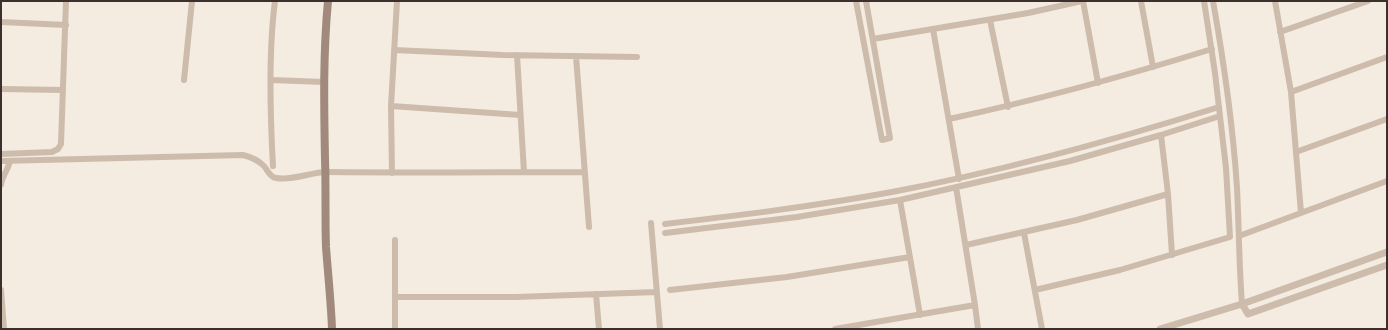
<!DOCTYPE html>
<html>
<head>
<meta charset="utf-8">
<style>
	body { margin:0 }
	#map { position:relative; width:1388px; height:330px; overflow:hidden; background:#f4ebe1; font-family:"Fira Sans",sans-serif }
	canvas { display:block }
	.frame { position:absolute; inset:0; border:2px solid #3b302b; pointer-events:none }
</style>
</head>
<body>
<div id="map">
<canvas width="1388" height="330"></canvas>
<div class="frame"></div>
</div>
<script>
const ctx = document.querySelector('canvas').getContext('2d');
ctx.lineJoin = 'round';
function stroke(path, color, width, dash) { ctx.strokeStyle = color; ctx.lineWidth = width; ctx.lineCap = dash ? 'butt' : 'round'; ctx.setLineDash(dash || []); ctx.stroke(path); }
const minor = new Path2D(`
	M856,1L882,140L890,138L866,1
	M1083,1L1098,83
	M1141,1L1153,67
	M1213,1C1224,63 1233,125 1237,188C1239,227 1239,265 1242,304
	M1275,1L1291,92L1301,213
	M990,20L1008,107
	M1,22L66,25
	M933,29L959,179
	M1280,32L1368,1
	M873,39L1028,13L1082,1
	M394,50L503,55L637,57
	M517,55L524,172
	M576,56L589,227
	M184,80L192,1
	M271,80L324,82
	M1,89L63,90
	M1291,92L1387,57
	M391,106L520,115
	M949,119C1038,100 1125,76 1212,49
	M1161,135L1168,194L1172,255
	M1296,152L1387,119
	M1,154L52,152L58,149L61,144L66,1
	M1,161L243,155C251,157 258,160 264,166C268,171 270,177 276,178C294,181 310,172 327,172C413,173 499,172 585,172
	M273,166C270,113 268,54 275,1
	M392,173L391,106L397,1
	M1,185C2,176 8,170 10,161
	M956,187L975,305L978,329
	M900,200L920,315
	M651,223L660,329
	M665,224C741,215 816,206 892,192C1003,171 1111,141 1219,107
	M665,233L797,217L900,200L1070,161L1161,135L1220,116
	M1024,233L1042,329
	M1239,236L1387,181
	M395,240V329
	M966,245L1077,220L1168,194
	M1,290L4,329
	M670,290L787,277L910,257
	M1035,290L1120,270L1230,237L1226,168L1215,73L1204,1
	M596,294L599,329
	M395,297H516L657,292
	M835,329L975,305`);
const tertiary = new Path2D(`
	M1242,304L1248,314L1387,265
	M1160,329L1242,304L1387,252`);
const secondary = new Path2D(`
	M328,1C323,54 324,106 325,159C326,188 325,218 326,247C328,274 331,302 332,329`);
stroke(minor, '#cdbbac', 6);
stroke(tertiary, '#cdbbac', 7);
stroke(secondary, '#a18a7d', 8);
</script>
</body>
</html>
